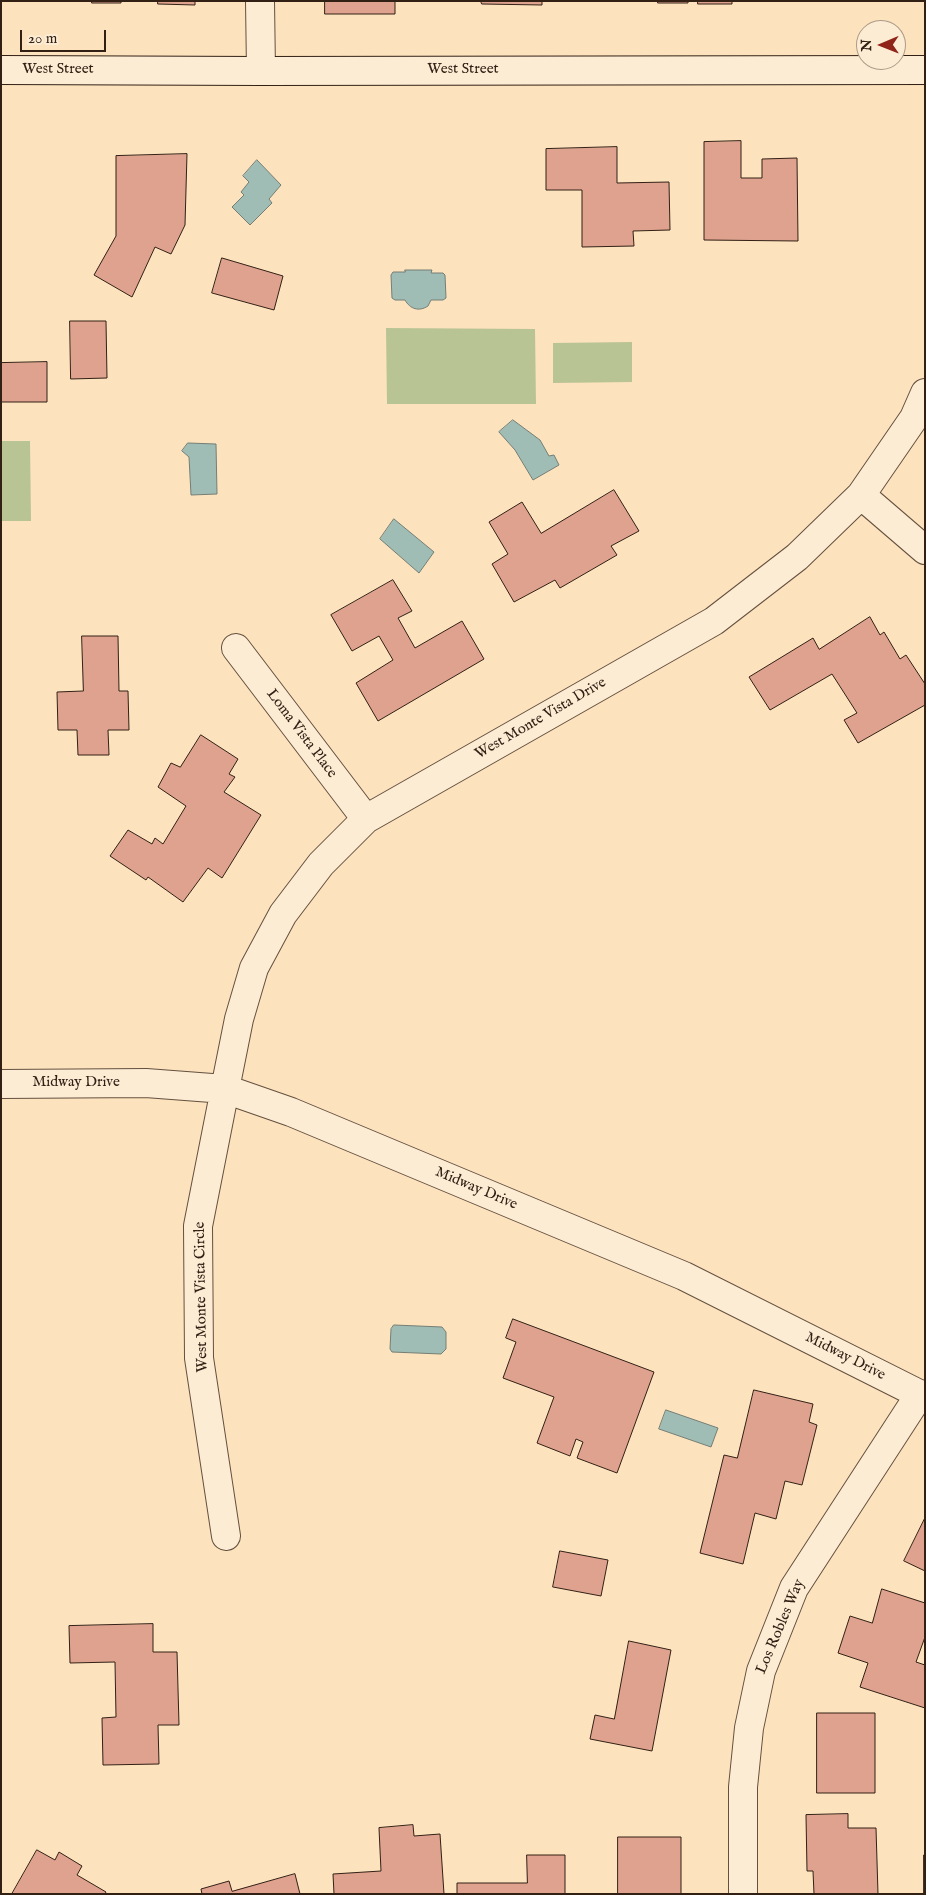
<!DOCTYPE html>
<html>
<head>
<meta charset="utf-8">
<style>
	body { margin:0 }
	#map { position:relative; width:926px; height:1895px; overflow:hidden; background:#fce2bd; font-family:"IM FELL English",serif }
	canvas { display:block }
	.frame { position:absolute; inset:0; border:2px solid #322015; pointer-events:none }
	.north { position:absolute; left:856px; top:20px; width:50px; height:50px; box-sizing:border-box; background:#fdecd4; border:1px solid #ac9a88; border-radius:50%; rotate:269deg; font-size:14px; font-weight:700; line-height:20px; text-align:center; color:#322015 }
	.north::after { content:''; display:block; margin:auto; width:18px; height:22px; background:#8f2418; clip-path:polygon(50% 0,100% 100%,50% 72%,0 100%) }
	.scale { position:absolute; left:20px; top:30px; width:86px; height:22px; box-sizing:border-box; border:2px solid #322015; border-top:0; padding-left:6px; font-size:15px; line-height:18px; white-space:nowrap; color:#322015; -webkit-text-stroke:4px #fdecd4; paint-order:stroke }
</style>
</head>
<body>
<div id="map">
<canvas width="926" height="1895"></canvas>
<div class="frame"></div>
<div class="north">N</div>
<div class="scale">20 m</div>
</div>
<script>
const ctx = document.querySelector('canvas').getContext('2d');
ctx.lineJoin = 'round';
function paint(path, color) { ctx.fillStyle = color; ctx.fill(path, 'evenodd'); }
function stroke(path, color, width, dash) { ctx.strokeStyle = color; ctx.lineWidth = width; ctx.lineCap = dash ? 'butt' : 'round'; ctx.setLineDash(dash || []); ctx.stroke(path); }
function write(font, color, halo, rows, align = 'center') {
  ctx.font = font + ' "IM FELL English",serif'; ctx.lineWidth = 4; ctx.setLineDash([]); ctx.textBaseline = 'middle'; ctx.strokeStyle = halo; ctx.fillStyle = color; for (const [text, x, y, turn = 0] of rows) {
    ctx.save(); ctx.translate(x, y); ctx.rotate((+turn || 0) * Math.PI / 180); ctx.textAlign = isNaN(turn) ? turn : align; if (halo) ctx.strokeText(text, 0, 0); ctx.fillText(text, 0, 0); ctx.restore();
  }
}
const green = new Path2D(`
	M386,328L535,329L536,404H387Z
	M632,342V382L553,383V343Z
	M1,441H30L31,521H1Z`);
const water = new Path2D(`
	M257,160L281,185L269,199L272,203L250,225L232,207L244,195L241,192L249,182L243,176Z
	M405,270H432L431,273H443L445,275L446,298L443,300H431L428,306C419,312 410,309 405,300H395L392,298L391,275L393,272H405Z
	M513,420L540,440L549,456L554,455L559,465L533,480L515,450L499,432Z
	M188,443L216,444L217,494L191,495L189,457L182,451Z
	M394,519L434,552L419,573L380,539Z
	M394,1325L442,1327L446,1332V1349L441,1354L392,1352L390,1349L391,1329Z
	M666,1410L718,1428L711,1447L659,1429Z`);
const building = new Path2D(`
	M92,1H121V3H92Z
	M158,1H195V5L158,4Z
	M325,1H395V14H325Z
	M481,1H557H542V5L482,4Z
	M658,1H688V3H658Z
	M698,1H732V4H698Z
	M741,141V178H762V159L797,158L798,241L704,240V142Z
	M617,147V183L669,182L670,230L633,231L634,246L582,247V190H546V149Z
	M187,154L185,225L171,254L155,247L132,297L94,275L116,236V156Z
	M222,258L283,276L274,310L212,293Z
	M70,321H106L107,378L71,379Z
	M47,362V402H1V363Z
	M614,490L639,531L611,546L617,555L560,588L555,580L514,602L492,564L508,554L489,522L522,502L541,533Z
	M393,580L412,611L398,618L415,648L462,621L484,659L378,721L356,683L393,660L379,636L352,651L331,615Z
	M870,617L880,635L884,632L900,659L906,655L925,684V705L858,743L844,720L857,713L832,674L770,710L749,677L813,638L819,649Z
	M82,636H118L119,691H128L129,730H108L109,755H78L77,730H58L57,692L83,691Z
	M201,735L238,759L229,774L235,777L224,792L261,815L222,878L208,868L183,902L148,877L146,880L110,856L128,830L152,844L155,838L163,844L186,806L158,787L171,763L180,767Z
	M513,1319L654,1372L617,1473L577,1458L583,1442L576,1439L570,1456L537,1443L554,1397L503,1378L516,1342L506,1338Z
	M754,1390L813,1404L809,1422L817,1425L802,1485L785,1481L776,1519L755,1513L743,1564L700,1553L724,1455L737,1458Z
	M925,1518V1571L904,1561Z
	M560,1551L608,1560L601,1596L553,1587Z
	M882,1589L925,1603V1637L916,1662L925,1665V1708L860,1687L868,1663L838,1653L850,1616L872,1623Z
	M153,1624V1652H177L179,1725H158L159,1764L103,1765L102,1718L116,1717L115,1662L70,1663L69,1626Z
	M629,1641L671,1650L652,1751L590,1739L595,1715L614,1719Z
	M817,1713H875V1793H817Z
	M848,1814V1828H876L878,1894H814L813,1871H807L806,1815Z
	M413,1825L414,1836L440,1834L444,1894H334L333,1874L381,1871L379,1828Z
	M618,1837H681V1894H618Z
	M37,1850L55,1860L59,1852L82,1866L77,1875L106,1892L105,1894H12Z
	M527,1855H565V1894H457V1883H527Z
	M924,1855H925V1894H924Z
	M295,1874L300,1894H202L201,1889L229,1881L232,1891Z`);
const street = new Path2D(`
	M260,1L261,71
	M861,495L925,550
	M236,648L366,819
	M1,1084L146,1083L225,1089L291,1112L684,1276L925,1397
	M226,1536L199,1358L198,1226L225,1089L239,1019L254,968L283,914L321,864L366,819L714,621L797,557L861,495L914,418L925,393
	M743,1894V1787L749,1728L761,1671L794,1588L920,1394`);
const secondary = new Path2D(`
	M1,70L261,71L925,70`);
const streetNames = [
	["West Street",58,70],
	["West Street",463,70],
	["West Monte Vista Drive",541,719,-30],
	["Loma Vista Place",301,734,53],
	["Midway Drive",76,1083],
	["Midway Drive",476,1189,23],
	["West Monte Vista Circle",202,1297,-91],
	["Midway Drive",845,1357,27],
	["Los Robles Way",781,1627,-67]
];
paint(green, '#b9c495');
paint(water, '#a0bdb5');
stroke(water, '#747e75', 1);
paint(building, '#dea28f');
stroke(building, '#322015', 1);
stroke(street, '#64503f', 30);
stroke(secondary, '#322015', 30);
stroke(street, '#fdecd4', 28);
stroke(secondary, '#fdecd4', 28);
write('15px', '#322015', '#fdecd4', streetNames);
</script>
</body>
</html>
